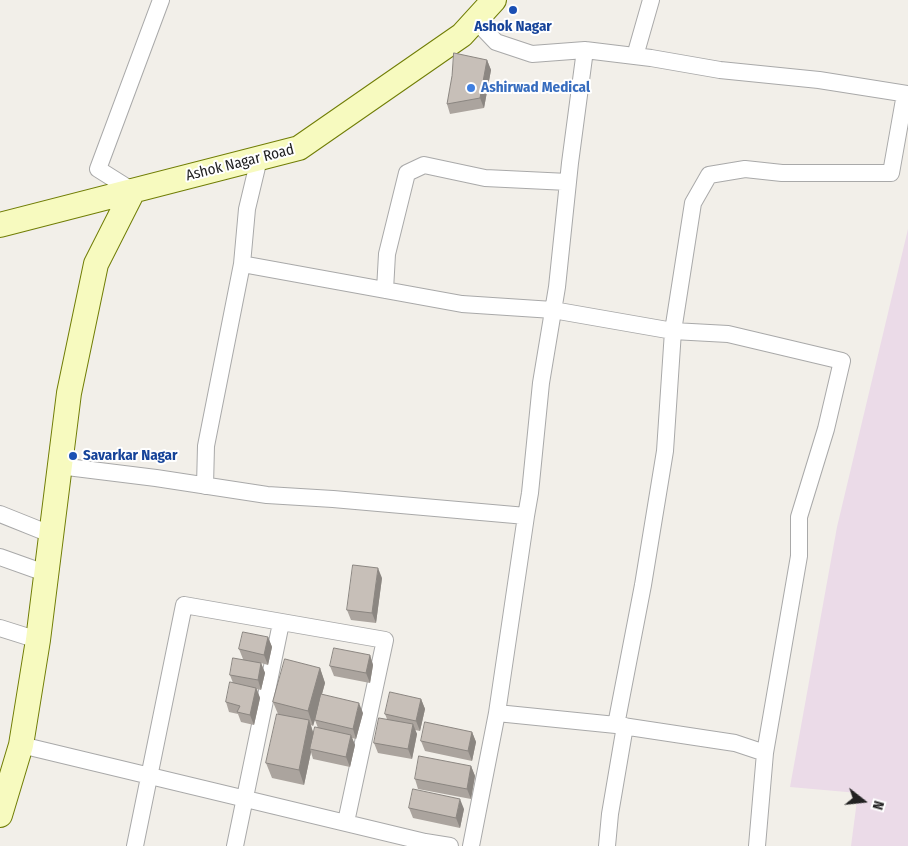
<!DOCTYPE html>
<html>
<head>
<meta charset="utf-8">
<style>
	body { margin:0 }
	#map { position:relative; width:908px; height:846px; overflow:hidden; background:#f2efe9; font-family:"Fira Sans Condensed",sans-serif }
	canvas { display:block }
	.north { position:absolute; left:838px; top:776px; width:50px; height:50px; -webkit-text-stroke:4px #fff; paint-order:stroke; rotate:106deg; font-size:14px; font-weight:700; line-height:20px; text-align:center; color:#222 }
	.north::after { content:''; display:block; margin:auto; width:18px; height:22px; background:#222; clip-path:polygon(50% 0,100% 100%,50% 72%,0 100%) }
</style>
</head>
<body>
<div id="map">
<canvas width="908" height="846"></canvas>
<div class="north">N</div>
</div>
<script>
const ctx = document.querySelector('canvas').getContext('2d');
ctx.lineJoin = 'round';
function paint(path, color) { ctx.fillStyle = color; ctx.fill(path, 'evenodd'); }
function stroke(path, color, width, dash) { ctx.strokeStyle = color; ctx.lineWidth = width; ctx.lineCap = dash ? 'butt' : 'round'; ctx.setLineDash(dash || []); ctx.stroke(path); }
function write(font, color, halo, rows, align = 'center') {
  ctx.font = font + ' "Fira Sans Condensed",sans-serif'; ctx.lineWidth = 4; ctx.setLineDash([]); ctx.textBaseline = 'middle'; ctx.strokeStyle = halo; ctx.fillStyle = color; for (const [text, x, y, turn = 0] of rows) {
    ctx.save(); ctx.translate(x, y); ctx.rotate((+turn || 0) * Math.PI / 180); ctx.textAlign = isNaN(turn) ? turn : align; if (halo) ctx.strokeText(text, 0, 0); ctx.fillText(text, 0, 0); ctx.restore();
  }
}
const industrial = new Path2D(`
	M908,229V846H851L858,793L790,787L837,527Z`);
const street = new Path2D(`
	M476,21L496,42L532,54L585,50L651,58L720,70L819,80L908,94
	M635,56L651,0
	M133,191L98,169L161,0
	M242,264L462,304L553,310L673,331L728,334L842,361L826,429L799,517V556L765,753L735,743L616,725
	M385,290L387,254L407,173L424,165L485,178L568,182
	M59,466L156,478L267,495L333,499L526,516L530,493L541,383L557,287L570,163L585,50
	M205,486L206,446L242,264L247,209L259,159
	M0,514L50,534
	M526,516L497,713L616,725L643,585L665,451L673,331L693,203L709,175L745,169L782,173H891L905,94
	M0,557L45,573
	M0,628L38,640
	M21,745L425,842L450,846
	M135,846L184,605L385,640L346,822
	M235,846L281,623
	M471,846L497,713
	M607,846L610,814L625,726
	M757,846L765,753`);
const secondary = new Path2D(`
	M0,225L299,148L462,35L494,0
	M0,815L21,745L38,640L69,393L96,264L133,191`);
const wall = new Path2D(`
	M487,60L491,70L484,108L450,114L447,104Z
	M382,578L376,623L351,620L347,610Z
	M268,637L272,647L268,665L261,663L265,673L261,690L257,689L260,698L254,725L241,722L238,714L229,712L226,702L233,683L230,675L243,659L239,649Z
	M370,655L373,665L370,683L334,676L330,666Z
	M320,668L325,683L322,694L363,713L356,739L352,738L355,745L350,767L313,759L311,752L304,785L272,778L266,763L278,714L273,702ZM315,720L318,728L313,733L311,725L313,726Z
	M421,699L425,709L420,731L415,730L417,734L412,759L378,753L374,743L387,719L385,714Z
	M472,732L476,742L472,761L425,751L421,741Z
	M471,766L475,776L471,799L418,789L415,779Z
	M409,808L464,809L460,828L413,818Z`);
const shadedWall = new Path2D(`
	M487,60L491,70L484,108L480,98Z
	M378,568L382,578L376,623L372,613Z
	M268,637L272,647L268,665L264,655Z
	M370,655L373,665L370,683L366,673Z
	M261,663L265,673L261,690L258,680Z
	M320,668L325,683L313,726L308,711Z
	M256,688L260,698L254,725L250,715Z
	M421,699L425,709L420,731L416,721Z
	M359,703L363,713L356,739L353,729Z
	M309,720L314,735L310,749L311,752L304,785L299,770Z
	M413,724L417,734L412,759L408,749Z
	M472,732L476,742L472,761L468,751Z
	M351,735L355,745L350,767L346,757Z
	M471,766L475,776L471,799L467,789Z
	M460,799L464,809L460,828L456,818Z`);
const building = new Path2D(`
	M454,53L487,60L480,98L447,104L452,76Z
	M353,565L378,568L372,613L347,610Z
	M243,632L268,637L264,655L239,649Z
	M334,648L370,655L366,673L330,666Z
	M233,658L261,663L258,680L230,675Z
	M285,659L320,668L308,711L273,702Z
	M230,682L256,688L250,715L237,712L240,706L226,702Z
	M390,692L421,699L416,721L385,714Z
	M321,694L359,703L353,729L315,720Z
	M277,714L309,720L299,770L266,763Z
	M379,718L413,724L408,749L374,743Z
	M425,722L472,732L468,751L421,741Z
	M315,727L351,735L346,757L310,749Z
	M419,756L471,766L467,789L415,779Z
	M413,789L460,799L456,818L409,808Z`);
const markers = [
	[513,10,5,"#1a4fb4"],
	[471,88,5,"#3f7fe0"],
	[73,456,5,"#1a4fb4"]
];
const transitNames = [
	["Ashok Nagar",513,27],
	["Savarkar Nagar",83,456,"left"]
];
const shopNames = [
	["Ashirwad Medical",481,88]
];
const streetNames = [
	["Ashok Nagar Road",240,163,-14]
];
paint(industrial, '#ebdbe8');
stroke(street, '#a9a9a9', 18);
stroke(secondary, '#707d05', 26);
stroke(street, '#fff', 16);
stroke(secondary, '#f7fabf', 24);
paint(wall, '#aba49e');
paint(shadedWall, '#8b8681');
paint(building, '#c7bfb8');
stroke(building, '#8b8681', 1);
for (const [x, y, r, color] of markers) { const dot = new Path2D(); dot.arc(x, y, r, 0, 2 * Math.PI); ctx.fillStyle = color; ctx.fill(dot); stroke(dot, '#fff', 2); }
write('bold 15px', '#164399', '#fff', transitNames);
write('bold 15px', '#366cbe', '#fff', shopNames, 'left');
write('15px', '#222', '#fff', streetNames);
</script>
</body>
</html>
